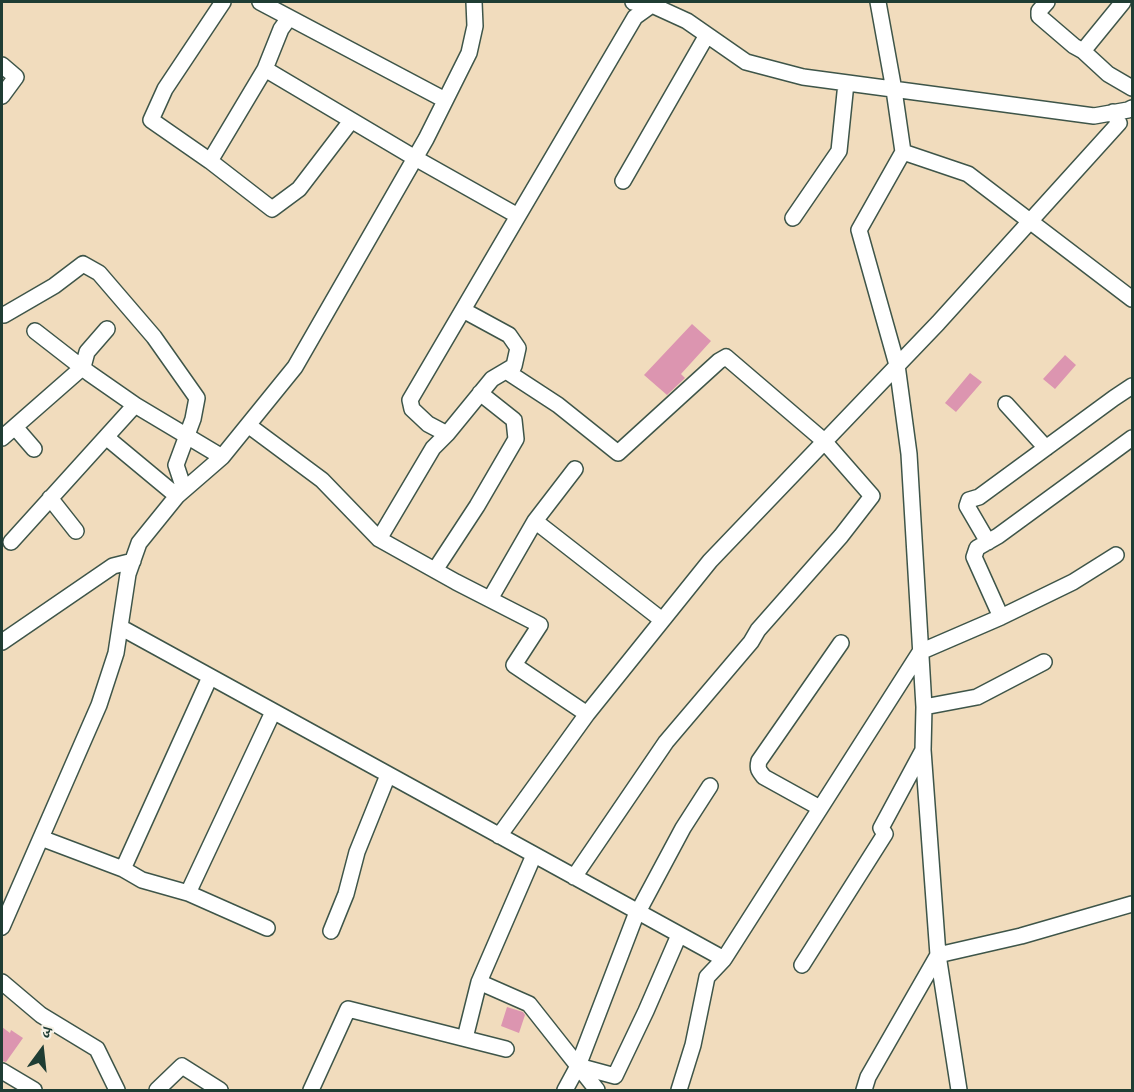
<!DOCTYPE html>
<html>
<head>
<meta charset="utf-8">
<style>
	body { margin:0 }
	#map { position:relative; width:1134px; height:1092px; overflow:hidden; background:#f1dcbd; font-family:Alegreya,"Noto Serif Devanagari",serif }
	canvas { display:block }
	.frame { position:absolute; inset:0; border:3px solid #1f3d34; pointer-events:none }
	.north { position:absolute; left:12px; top:1020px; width:60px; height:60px; -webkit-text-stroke:4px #f7f3e8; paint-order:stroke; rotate:15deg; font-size:16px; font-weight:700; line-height:24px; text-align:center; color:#1f3d34 }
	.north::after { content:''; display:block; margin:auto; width:21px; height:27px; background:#1f3d34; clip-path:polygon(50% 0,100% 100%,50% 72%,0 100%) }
</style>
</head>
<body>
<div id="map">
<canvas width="1134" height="1092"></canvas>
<div class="frame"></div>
<div class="north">उ</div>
</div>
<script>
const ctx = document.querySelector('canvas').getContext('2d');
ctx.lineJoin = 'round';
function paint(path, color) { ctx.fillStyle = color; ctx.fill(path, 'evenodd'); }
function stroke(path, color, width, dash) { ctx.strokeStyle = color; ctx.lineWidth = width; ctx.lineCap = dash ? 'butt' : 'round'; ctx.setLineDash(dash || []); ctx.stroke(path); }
const building = new Path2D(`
	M692,324L711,341L681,374L685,378L667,395L644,375Z
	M1065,355L1076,365L1055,389L1043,379Z
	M970,373L982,382L956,412L945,403Z
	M507,1007L523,1012L525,1015L519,1033L501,1026Z
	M2,1027L10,1033L11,1030L23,1038L6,1062L2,1061Z`);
const minor = new Path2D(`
	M223,2L165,89L151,120L210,161L272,209L299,189L351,121
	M260,2L445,100
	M633,2L652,5L687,21L746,62L803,77L1094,116L1128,110L1132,108
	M878,2L894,90L903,152L859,230L897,365L909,454L924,707L923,750L938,955L959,1090
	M1047,2L1039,11V16L1074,46L1083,51L1108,74L1132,88
	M1083,51L1123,2
	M2,65L16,77L2,96
	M265,69L415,158L518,216L410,400L412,409L428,424L447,434
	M903,152L968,174L1132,299
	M210,161L265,69L281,29L289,18
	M623,181L707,35
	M518,216L635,17L656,2
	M793,218L839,151L846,83
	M2,314L4,315L54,286L83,264L99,273L154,337L197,398L193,419L176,465L184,489
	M35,331L89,373L135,405
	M506,371L558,405L618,453L719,361L726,357L823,440L872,496L841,536L758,630L751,642L666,742L574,877
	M1006,404L1046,448
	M248,425L322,480L379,539L456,582L540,625L514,665L587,714
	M15,427L34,449
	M106,437L177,496
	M2,438L83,367L87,352L107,329
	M50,498L76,531
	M535,521L662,620
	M379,539L433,448L447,434L492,379L514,366L518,348L509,335L463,310
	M11,542L135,405L222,457
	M988,542L967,506L969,500L979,497L1114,398L1132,386
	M435,570L477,506L516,439L514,420L480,393
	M490,599L535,521L575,469
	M1001,617L974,557L977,548L998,536L1132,438
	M120,627L724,959L920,652L1001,617L1073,582L1116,555
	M2,642L113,566L133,561
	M924,707L977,697L1044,662
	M820,808L764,777C759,771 757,769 759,761L841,643
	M499,836L587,714L710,561L938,323L1119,123L1113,112
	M41,838L123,869L142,880L188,893L267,928
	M123,869L210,677
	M188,893L273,712
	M638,912L683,828L710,786
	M2,927L99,705L116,653L128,574L139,543L177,496L222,457L295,367L426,139L469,53L475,26L474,2
	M331,931L346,894L357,852L388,775
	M802,965L885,834L881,828L923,750
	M2,982L41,1015L97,1049L117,1090
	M479,982L529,1004L597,1090
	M465,1038L479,982L534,855
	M578,1066L615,1076L646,1011L679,935
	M2,1071L34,1090
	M157,1090L182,1066L220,1090
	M311,1090L348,1009L506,1049
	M565,1090L578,1066L637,912
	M679,1090L693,1045L707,977L724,959
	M864,1090L868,1077L938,955L1021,936L1132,904`);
paint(building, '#dc95b0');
stroke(minor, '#3e5549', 18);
stroke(minor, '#fff', 15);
</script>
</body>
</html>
